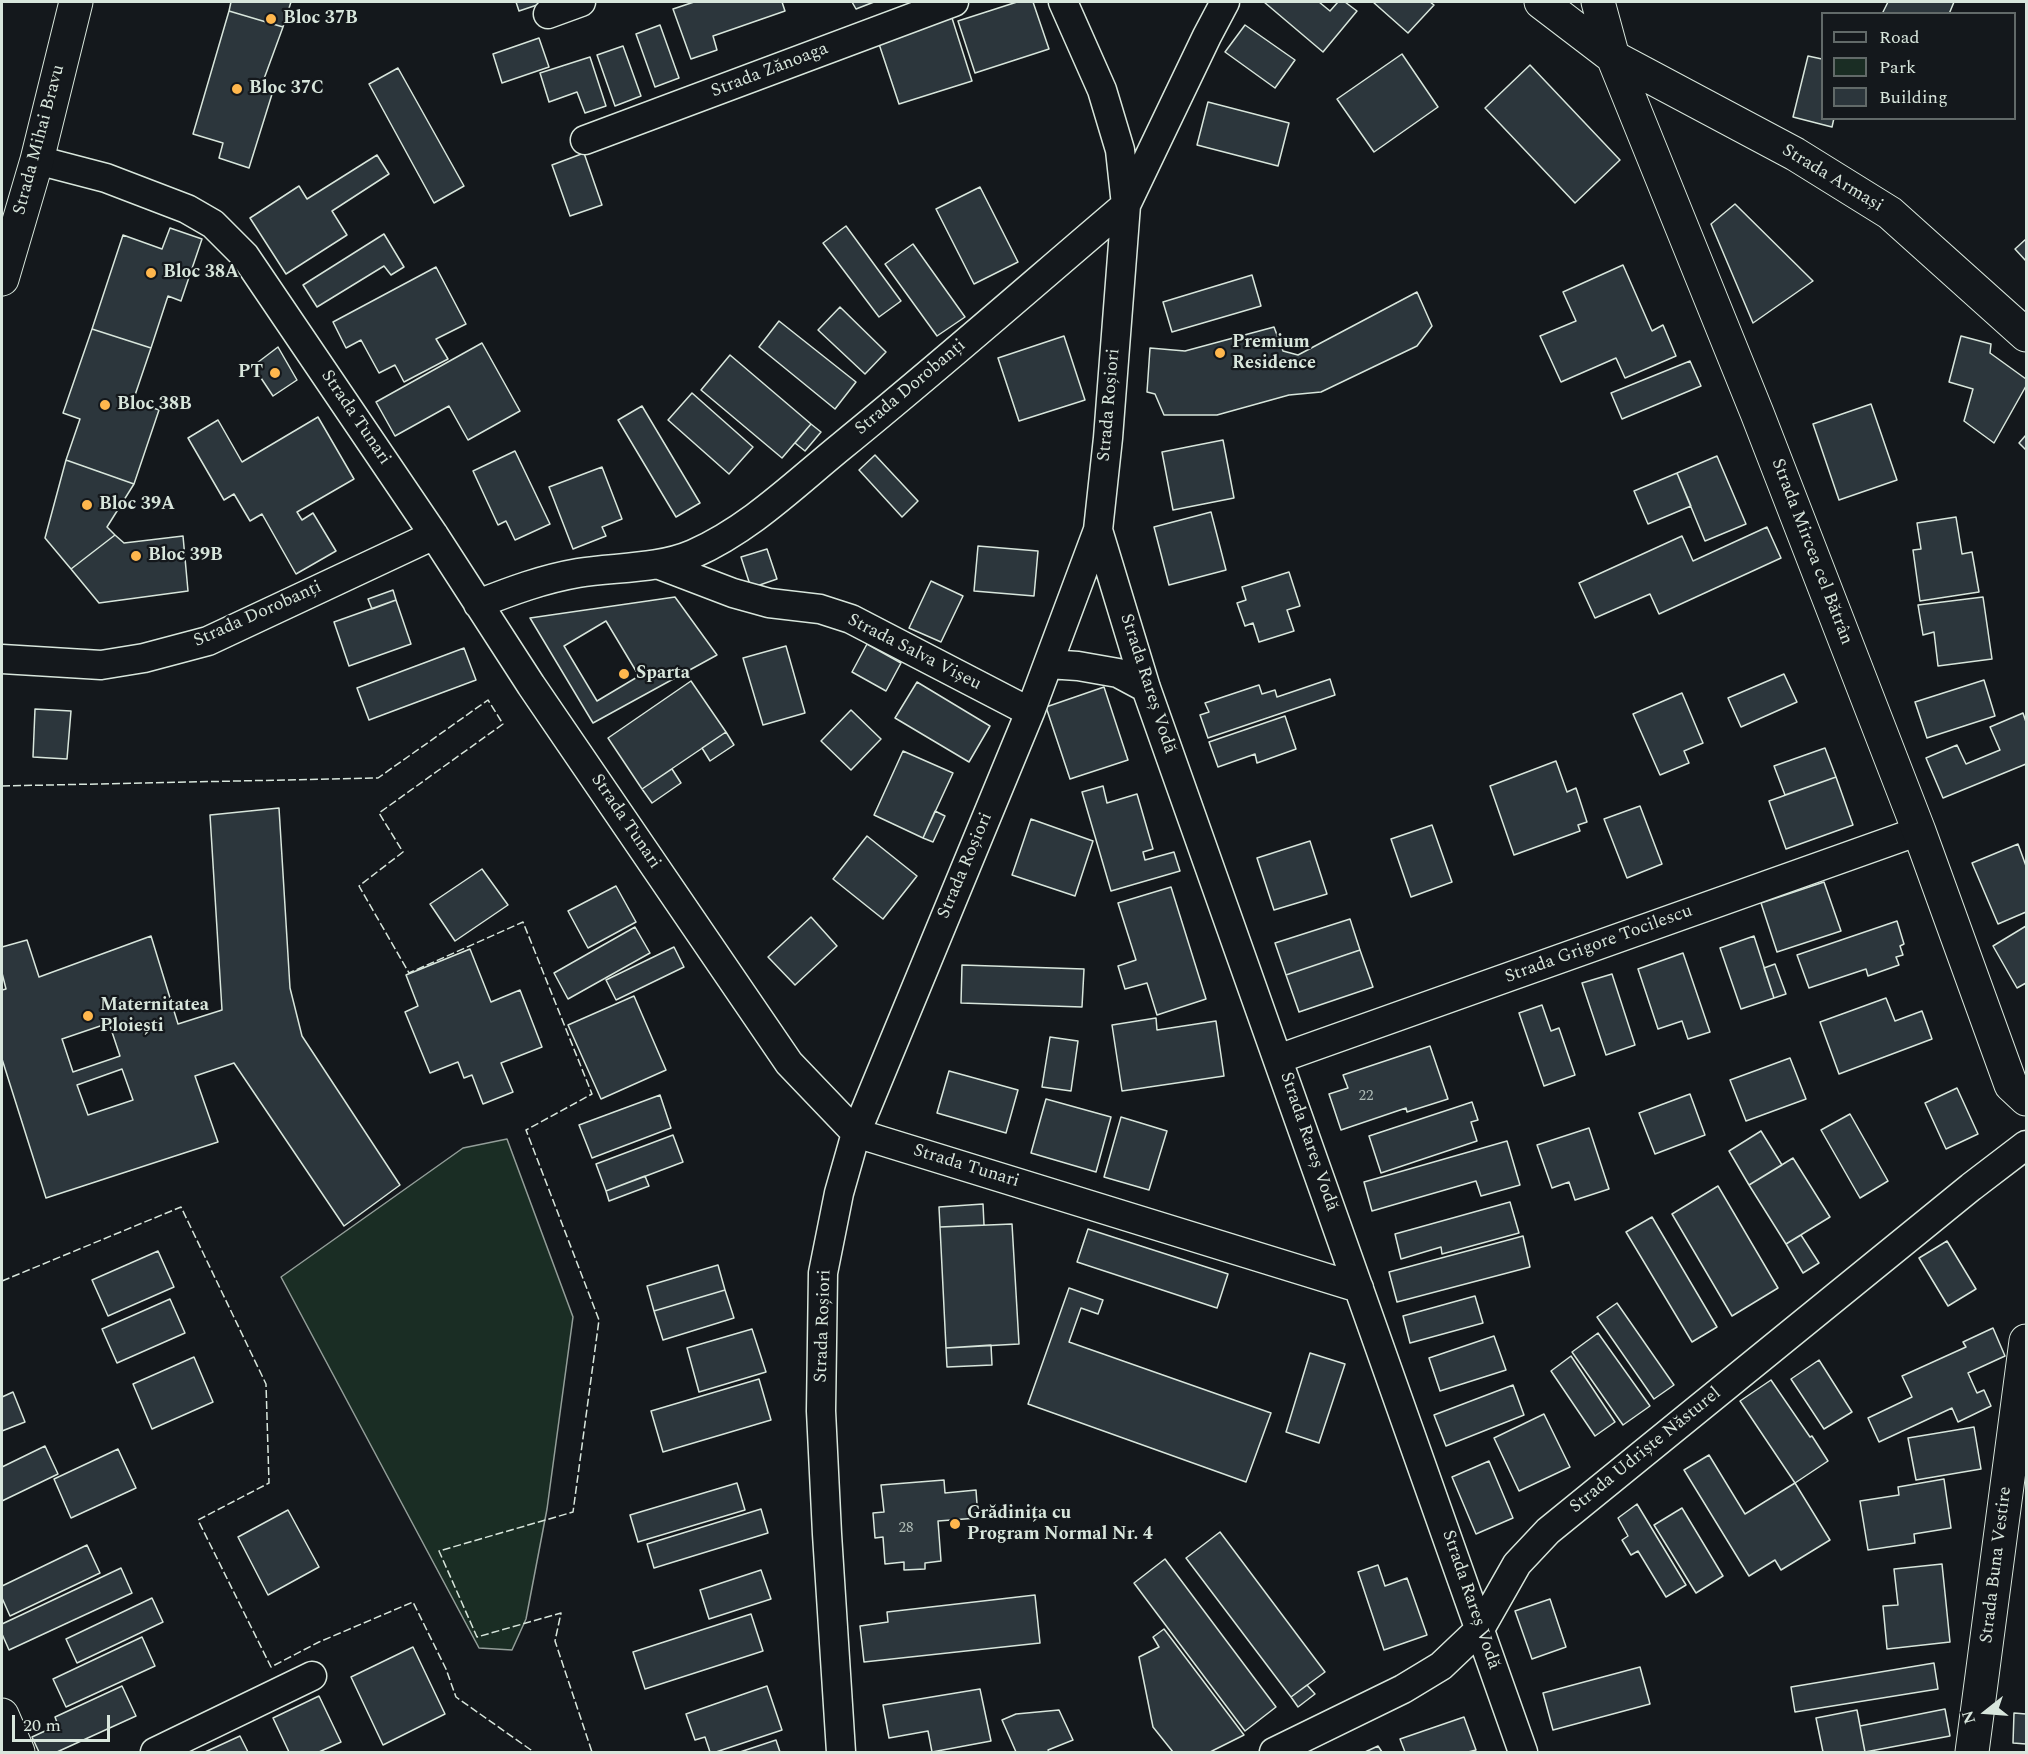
<!DOCTYPE html>
<html>
<head>
<meta charset="utf-8">
<style>
	body { margin:0 }
	#map { position:relative; width:2028px; height:1754px; overflow:hidden; background:#14181c; font-family:Spectral,serif }
	canvas { display:block }
	.frame { position:absolute; inset:0; border:3px solid #d8e6dc; pointer-events:none }
	.legend { position:absolute; left:1821px; top:12px; width:195px; height:108px; box-sizing:border-box; background:#14181c; border:2px solid #626a69; margin:0; padding:8px 10px; list-style:none; font-size:18px; color:#d8e6dc }
	.legend li { display:flex; align-items:center; gap:12px; height:30px }
	.legend b { width:30px; border:2px solid #626a69 }
	.north { position:absolute; left:1956px; top:1682px; width:60px; height:60px; -webkit-text-stroke:4px #14181c; paint-order:stroke; rotate:253deg; font-size:16px; font-weight:700; line-height:24px; text-align:center; color:#d8e6dc }
	.north::after { content:''; display:block; margin:auto; width:21px; height:27px; background:#d8e6dc; clip-path:polygon(50% 0,100% 100%,50% 72%,0 100%) }
	.scale { position:absolute; left:12px; top:1715px; width:98px; height:27px; box-sizing:border-box; border:3px solid #d8e6dc; border-top:0; padding-left:8px; font-size:18px; line-height:21px; white-space:nowrap; color:#d8e6dc; -webkit-text-stroke:4px #14181c; paint-order:stroke }
</style>
</head>
<body>
<div id="map">
<canvas width="2028" height="1754"></canvas>
<div class="frame"></div>
<ul class="legend">
<li><b style="height:8px;background:#14181c"></b>Road</li>
<li><b style="height:16px;background:#1a2d24"></b>Park</li>
<li><b style="height:16px;background:#2c363c"></b>Building</li>
</ul>
<div class="north">N</div>
<div class="scale">20 m</div>
</div>
<script>
const ctx = document.querySelector('canvas').getContext('2d');
ctx.lineJoin = 'round';
function paint(path, color) { ctx.fillStyle = color; ctx.fill(path, 'evenodd'); }
function stroke(path, color, width, dash) { ctx.strokeStyle = color; ctx.lineWidth = width; ctx.lineCap = dash ? 'butt' : 'round'; ctx.setLineDash(dash || []); ctx.stroke(path); }
function write(font, color, halo, rows, align = 'center') {
  ctx.font = font + ' Spectral,serif'; ctx.lineWidth = 4.5; ctx.setLineDash([]); ctx.textBaseline = 'middle'; ctx.strokeStyle = halo; ctx.fillStyle = color; for (const [text, x, y, turn = 0] of rows) {
    ctx.save(); ctx.translate(x, y); ctx.rotate((+turn || 0) * Math.PI / 180); ctx.textAlign = isNaN(turn) ? turn : align; if (halo) ctx.strokeText(text, 0, 0); ctx.fillText(text, 0, 0); ctx.restore();
  }
}
const green = new Path2D(`
	M507,1139L573,1317L547,1509L526,1619L512,1650L479,1648L281,1277L463,1148Z`);
const building = new Path2D(`
	M231,2H291L283,27L229,11Z
	M516,2H546L519,11Z
	M694,2H782L785,11L713,36L717,50L691,59L673,9Z
	M852,2H874L856,9Z
	M1017,2H1033L1049,49L975,73L958,21Z
	M1264,2H1319L1330,11L1338,2H1345L1357,11L1323,52Z
	M1373,2H1430L1434,5L1408,33Z
	M1888,2H1954L1949,14H1882Z
	M229,11L283,27L261,87L273,91L249,168L219,158L223,143L193,134Z
	M952,18L972,81L899,104L878,41Z
	M660,25L679,78L655,87L636,34Z
	M1245,25L1295,60L1275,88L1225,52Z
	M539,38L549,67L502,83L493,54Z
	M623,46L641,96L615,106L597,55Z
	M1402,54L1438,107L1374,152L1337,99Z
	M1808,56L1822,59V118H1834L1832,127L1793,117Z
	M590,57L606,106L585,113L577,92L549,102L540,73Z
	M1530,65L1620,160L1575,203L1485,108Z
	M398,68L464,186L434,203L369,84Z
	M1208,102L1289,123L1278,166L1197,145Z
	M584,153L602,205L570,216L552,165Z
	M377,155L389,174L332,211L347,235L286,274L250,218L299,186L307,199Z
	M980,187L1018,262L974,284L936,209Z
	M1735,204L1813,281L1753,323L1711,224Z
	M846,226L901,301L879,317L823,243Z
	M170,228L202,239L181,301L168,296L151,348L92,329L123,235L162,249Z
	M384,234L404,267L391,275L384,266L317,307L303,285Z
	M2026,239V261L2015,249Z
	M913,244L965,317L937,336L885,264Z
	M1623,265L1652,331L1663,325L1676,356L1625,378L1616,358L1561,382L1540,336L1576,321L1563,292Z
	M436,267L466,324L436,339L448,359L404,382L395,365L379,373L361,340L346,348L333,322Z
	M1252,275L1261,306L1172,332L1163,302Z
	M1417,292L1432,326L1417,346L1321,392L1289,395L1217,415H1164L1155,394L1147,392L1150,348L1185,351L1274,327L1283,351L1298,355Z
	M840,307L886,352L865,374L818,330Z
	M779,321L856,382L835,409L759,347Z
	M92,329L151,348L133,401L159,410L134,484L66,460L80,419L63,413Z
	M1064,336L1085,400L1019,421L998,358Z
	M1961,336L1991,344L1990,353L2026,379V386L1994,443L1964,421L1973,389L1949,382Z
	M482,343L520,411L468,440L449,406L395,436L376,402Z
	M278,347L297,380L273,396L253,366Z
	M730,355L811,424L782,458L701,390Z
	M1690,361L1701,386L1622,419L1611,393Z
	M692,393L753,447L729,474L668,420Z
	M1871,404L1897,480L1839,500L1813,424Z
	M642,406L700,503L676,517L618,420Z
	M318,417L354,479L297,512L302,520L313,513L336,551L296,574L262,514L250,521L234,494L224,500L188,438L218,420L242,462Z
	M811,424L821,432L805,451L795,443Z
	M2026,435V450L2019,443Z
	M1223,440L1234,498L1173,510L1162,452Z
	M515,451L550,524L515,540L506,521L498,525L473,471Z
	M875,455L918,501L902,517L859,470Z
	M1717,456L1746,524L1705,541L1677,473Z
	M66,460L134,484L107,527L115,535L71,569L45,538Z
	M602,467L622,519L602,527L606,536L573,549L549,487Z
	M1677,473L1691,506L1648,524L1634,491Z
	M1211,512L1226,570L1169,585L1154,527Z
	M1956,517L1962,554L1972,552L1979,592L1920,601L1913,550L1921,549L1917,523Z
	M1767,527L1781,558L1659,614L1650,594L1595,618L1579,583L1682,536L1693,561Z
	M115,535L124,543L183,536L188,591L99,603L71,569Z
	M978,546L1038,551L1034,596L974,591Z
	M767,549L777,579L751,588L741,557Z
	M1289,572L1300,606L1287,610L1294,631L1259,642L1253,623L1245,626L1237,603L1246,600L1242,587Z
	M931,581L963,596L941,642L909,628Z
	M393,590L396,600L372,609L368,599Z
	M675,597L717,655L593,723L530,618Z
	M1983,597L1992,659L1938,666L1934,632L1923,635L1918,605Z
	M396,600L411,644L349,666L334,622Z
	M606,621L639,676L597,701L564,646Z
	M867,644L901,663L886,691L852,672Z
	M786,646L805,713L763,725L743,658Z
	M464,648L476,680L369,720L357,688Z
	M1784,674L1797,702L1741,727L1728,698Z
	M1330,679L1335,695L1208,738L1200,715L1209,712L1205,703L1259,685L1262,694L1275,690L1277,697Z
	M1984,680L1995,716L1927,738L1915,702Z
	M691,681L726,732L642,789L608,738Z
	M917,682L990,726L969,762L895,718Z
	M1104,687L1128,760L1070,779L1046,707Z
	M1682,693L1703,743L1684,751L1689,763L1660,775L1633,714Z
	M35,709L71,711L67,759L33,757Z
	M851,710L881,739L851,770L821,741Z
	M2023,713L2026,722V764L1943,798L1926,758L1957,745L1966,764L2000,750L1990,727Z
	M1285,716L1296,749L1257,763L1255,754L1218,767L1209,742Z
	M726,732L734,745L710,761L702,748Z
	M1825,748L1836,777L1785,795L1774,766Z
	M903,751L953,773L923,838L874,815Z
	M1556,761L1567,792L1576,788L1587,822L1578,825L1580,831L1514,855L1490,786Z
	M672,769L681,783L652,803L642,789Z
	M1836,777L1853,825L1786,849L1769,801Z
	M1103,786L1107,803L1137,794L1153,849L1143,852L1145,860L1174,852L1180,871L1111,891L1082,792Z
	M1640,806L1662,864L1627,878L1604,819Z
	M279,808L290,988L302,1036L400,1185L344,1226L234,1063L195,1076L218,1142L46,1198L2,1059V990L6,989L2,973V947L27,940L39,977L151,936L178,1024L222,1010L210,815ZM109,1023L120,1056L73,1072L62,1039ZM122,1069L133,1100L88,1115L77,1085Z
	M935,811L945,816L933,842L923,838Z
	M1031,819L1093,841L1075,896L1012,875Z
	M1432,825L1452,882L1411,897L1391,839Z
	M867,836L917,876L883,919L833,879Z
	M1310,841L1327,894L1274,910L1257,858Z
	M2018,844L2026,866V912L1998,924L1972,863Z
	M482,869L508,905L455,941L430,904Z
	M1824,882L1841,931L1777,952L1761,903Z
	M616,886L636,922L588,948L568,911Z
	M1171,887L1206,999L1157,1015L1147,983L1125,989L1118,966L1136,960L1118,903Z
	M811,917L837,946L795,985L768,957Z
	M1350,919L1360,950L1286,975L1275,943Z
	M1897,921L1904,944L1900,946L1903,955L1896,957L1899,965L1868,976L1866,969L1809,988L1797,955Z
	M2026,926V983L2017,988L1993,946Z
	M635,927L650,953L568,999L554,973Z
	M1754,936L1774,998L1741,1009L1720,948Z
	M674,947L684,967L616,1000L606,980Z
	M470,949L491,1002L520,990L542,1047L501,1063L513,1092L483,1104L472,1075L464,1078L458,1062L430,1073L405,1012L418,1006L406,975Z
	M1360,950L1373,987L1299,1012L1286,975Z
	M1683,953L1710,1032L1688,1039L1682,1021L1658,1029L1638,969Z
	M1775,964L1786,994L1774,998L1764,968Z
	M962,965L1084,969L1082,1007L961,1003Z
	M1612,974L1635,1045L1606,1055L1582,983Z
	M634,996L666,1070L601,1099L568,1025Z
	M1886,998L1895,1021L1922,1011L1932,1039L1839,1074L1820,1022Z
	M1542,1005L1551,1031L1559,1028L1575,1075L1544,1086L1519,1013Z
	M1156,1018L1157,1030L1216,1021L1224,1076L1122,1091L1112,1025Z
	M1050,1037L1078,1041L1071,1091L1042,1087Z
	M1430,1046L1448,1099L1407,1112L1406,1108L1341,1130L1329,1094L1348,1088L1343,1075Z
	M1790,1058L1806,1099L1746,1121L1730,1080Z
	M949,1071L1018,1090L1006,1133L937,1113Z
	M1957,1088L1978,1134L1946,1149L1925,1103Z
	M1690,1094L1705,1135L1655,1154L1639,1113Z
	M660,1095L671,1128L592,1158L579,1125Z
	M1046,1099L1111,1117L1096,1172L1031,1153Z
	M1472,1102L1478,1120L1471,1122L1477,1141L1381,1173L1369,1136Z
	M1850,1114L1888,1181L1860,1198L1821,1130Z
	M1121,1117L1167,1131L1149,1190L1104,1177Z
	M1589,1128L1609,1189L1575,1200L1569,1182L1552,1188L1537,1145Z
	M1761,1131L1782,1165L1749,1185L1729,1151Z
	M673,1135L683,1162L606,1191L596,1164Z
	M1507,1141L1520,1185L1481,1196L1476,1181L1372,1211L1364,1182Z
	M1793,1158L1830,1217L1786,1244L1749,1185Z
	M645,1176L649,1186L609,1201L606,1191Z
	M1718,1186L1778,1288L1732,1316L1672,1214Z
	M1510,1202L1519,1233L1442,1254L1441,1247L1401,1259L1395,1234Z
	M983,1204L984,1225L940,1227L939,1207Z
	M1652,1217L1717,1327L1692,1342L1626,1232Z
	M1012,1224L1019,1344L946,1348L940,1227Z
	M1088,1229L1228,1274L1217,1308L1077,1262Z
	M1801,1235L1819,1263L1803,1273L1786,1244Z
	M1523,1236L1530,1267L1397,1302L1389,1272Z
	M1947,1241L1976,1289L1948,1306L1919,1258Z
	M158,1251L174,1287L108,1316L92,1280Z
	M718,1265L725,1290L654,1311L647,1286Z
	M1069,1288L1103,1300L1098,1314L1081,1308L1069,1342L1271,1413L1246,1482L1028,1404Z
	M725,1290L734,1318L663,1340L654,1311Z
	M1475,1296L1483,1323L1410,1343L1403,1316Z
	M170,1299L185,1333L117,1363L102,1329Z
	M1617,1303L1674,1385L1654,1399L1597,1317Z
	M1993,1328L2005,1356L1968,1373L1977,1393L1984,1390L1991,1406L1958,1422L1952,1408L1879,1442L1868,1418L1912,1397L1902,1376L1966,1347L1963,1342Z
	M752,1329L766,1372L699,1392L687,1348Z
	M1598,1333L1650,1406L1623,1425L1572,1352Z
	M1494,1336L1506,1370L1440,1391L1429,1358Z
	M991,1345L992,1365L947,1367L946,1348Z
	M1310,1353L1345,1364L1319,1443L1286,1432Z
	M1571,1356L1615,1422L1595,1436L1551,1371Z
	M194,1357L213,1402L152,1429L133,1384Z
	M1819,1360L1852,1412L1824,1429L1791,1379Z
	M759,1379L771,1420L663,1452L651,1411Z
	M1771,1380L1810,1437L1812,1436L1828,1461L1795,1483L1740,1401Z
	M1513,1385L1524,1415L1446,1446L1434,1415Z
	M13,1392L25,1422L2,1431V1397Z
	M1544,1414L1570,1467L1519,1491L1494,1438Z
	M1974,1427L1981,1469L1916,1480L1908,1438Z
	M45,1446L58,1474L2,1501V1467Z
	M118,1449L136,1488L71,1518L54,1479Z
	M1709,1455L1745,1514L1795,1483L1830,1540L1781,1570L1775,1560L1749,1576L1684,1470Z
	M1489,1461L1513,1518L1476,1534L1452,1477Z
	M1944,1479L1951,1528L1914,1534L1915,1543L1868,1550L1860,1501L1899,1495L1898,1487Z
	M944,1480L945,1493L976,1490L978,1518L938,1521L941,1561L925,1563V1569L904,1570V1562L885,1564L883,1537L875,1538L873,1513L884,1512L881,1485Z
	M737,1483L745,1510L638,1542L630,1515Z
	M1637,1504L1686,1585L1666,1597L1638,1551L1631,1555L1622,1540L1628,1536L1618,1518Z
	M1682,1508L1723,1576L1696,1593L1654,1525Z
	M761,1509L768,1533L654,1568L647,1544Z
	M288,1510L319,1567L268,1595L238,1537Z
	M1220,1532L1325,1672L1291,1697L1186,1558Z
	M87,1545L100,1573L10,1616L2,1598V1586Z
	M1165,1559L1276,1707L1245,1731L1134,1583Z
	M1942,1564L1950,1642L1887,1649L1883,1606L1898,1605L1894,1569Z
	M1378,1565L1385,1586L1407,1578L1427,1635L1384,1650L1358,1572Z
	M121,1568L132,1593L9,1650L2,1634V1624Z
	M761,1570L771,1599L709,1619L700,1590Z
	M1035,1595L1040,1643L864,1662L860,1626L888,1622L887,1612Z
	M152,1598L163,1622L77,1663L66,1639Z
	M1550,1599L1566,1647L1532,1659L1515,1611Z
	M751,1614L763,1651L645,1689L633,1652Z
	M1164,1629L1244,1735L1210,1752H1173L1153,1727L1139,1657L1159,1647L1153,1637Z
	M142,1637L155,1666L66,1707L53,1679Z
	M413,1647L445,1714L383,1745L351,1677Z
	M1934,1663L1938,1689L1795,1712L1791,1687Z
	M1640,1667L1650,1704L1553,1730L1543,1693Z
	M1307,1685L1315,1694L1298,1707L1291,1697Z
	M122,1686L136,1716L57,1752H39L32,1737L58,1725L55,1717Z
	M767,1686L782,1730L716,1752H710L705,1737L695,1740L686,1714Z
	M980,1689L991,1741L932,1752L928,1731L889,1738L883,1705Z
	M319,1696L341,1742L319,1752H289L273,1718Z
	M1945,1709L1950,1736L1865,1752L1860,1726Z
	M1059,1710L1073,1740L1048,1750L1049,1752H1016L1002,1720L1016,1714Z
	M1857,1710L1865,1752H1823L1816,1718Z
	M2014,1713L2026,1714V1744L2013,1743Z
	M1464,1717L1476,1750L1468,1752H1405L1400,1739Z
	M240,1736L248,1752H205Z
	M776,1740L780,1752H740Z
	M1378,1746L1382,1752H1365Z`);
const street = new Path2D(`
	M1063,2L1102,90L1120,150L1126,205
	M548,14L581,2
	M585,140L954,2
	M37,160L106,178L187,209L213,224L245,256L434,535L531,685L789,1063L856,1133L1359,1288
	M1098,530L1146,688L1523,1752
	M657,564L733,593L769,603L820,609L851,619L1030,712
	M478,604C511,591 543,579 578,573C615,567 658,569 693,554C750,529 795,484 843,445C939,367 1032,285 1126,205
	M2,659L101,665L144,658L208,641L434,535
	M1048,664L1078,666L1118,673L1146,688
	M1278,1059L1919,831
	M155,1752L312,1676
	M841,1752L827,1534L821,1411L823,1273L839,1193L856,1133L1030,712L1098,530L1108,438L1126,205L1207,36L1225,2
	M1274,1752L1403,1689L1441,1666L1480,1629L1517,1564L1548,1531L1971,1187L2026,1145`);
const secondary = new Path2D(`
	M1541,2L1613,57L1795,154L1890,213L2026,335
	M1598,2L1613,57L1757,413L1919,831L2011,1085L2026,1099
	M2,279L37,160L76,2
	M2,1715L18,1752
	M1972,1752L2026,1341`);
const fence = new Path2D(`
	M2,786L378,778L488,700L503,724L379,813L403,852L359,886L409,973L523,922L592,1094L526,1130L599,1320L573,1512L439,1551L477,1637L561,1613L555,1641L592,1752
	M2,1281L181,1207L266,1384L269,1483L198,1520L271,1667L319,1642L413,1602L446,1669L456,1697L531,1750L532,1752`);
const markers = [
	[271,19,6,"#ffb74d"],
	[237,89,6,"#ffb74d"],
	[151,273,6,"#ffb74d"],
	[1220,353,6,"#ffb74d"],
	[275,373,6,"#ffb74d"],
	[105,405,6,"#ffb74d"],
	[87,505,6,"#ffb74d"],
	[136,556,6,"#ffb74d"],
	[624,674,6,"#ffb74d"],
	[88,1016,6,"#ffb74d"],
	[955,1524,6,"#ffb74d"]
];
const numberNames = [
	["22",1366,1097],
	["28",906,1529]
];
const poiNames = [
	["Bloc 37B",283,19],
	["Bloc 37C",249,89],
	["Bloc 38A",163,273],
	["Premium",1232,343],
	["Residence",1232,364],
	["PT",263,373,"right"],
	["Bloc 38B",117,405],
	["Bloc 39A",99,505],
	["Bloc 39B",148,556],
	["Sparta",636,674],
	["Maternitatea",100,1006],
	["Ploiești",100,1027],
	["Grădinița cu",967,1514],
	["Program Normal Nr. 4",967,1535]
];
const streetNames = [
	["Strada Zănoaga",770,71,-21],
	["Strada Mihai Bravu",40,140,-75],
	["Strada Armași",1832,179,31],
	["Strada Dorobanți",911,388,-40],
	["Strada Roșiori",1110,405,-85],
	["Strada Tunari",355,418,56],
	["Strada Mircea cel Bătrân",1811,552,69],
	["Strada Dorobanți",258,615,-24],
	["Strada Salva Vișeu",914,653,27],
	["Strada Rareș Vodă",1147,684,72],
	["Strada Tunari",625,822,56],
	["Strada Roșiori",966,866,-67],
	["Strada Grigore Tocilescu",1599,945,-20],
	["Strada Rareș Vodă",1308,1142,71],
	["Strada Tunari",966,1167,17],
	["Strada Roșiori",824,1326,-88],
	["Strada Udriște Năsturel",1646,1451,-39],
	["Strada Buna Vestire",1997,1565,-83],
	["Strada Rareș Vodă",1470,1600,71]
];
paint(green, '#1a2d24');
stroke(green, '#939e99', 1.5);
paint(building, '#2c363c');
stroke(building, '#d8e6dc', 1.5);
stroke(street, '#d8e6dc', 31);
stroke(secondary, '#d8e6dc', 35);
stroke(street, '#14181c', 28);
stroke(secondary, '#14181c', 33);
stroke(fence, '#d8e6dc', 1.5, [8, 3]);
for (const [x, y, r, color] of markers) { const dot = new Path2D(); dot.arc(x, y, r, 0, 2 * Math.PI); ctx.fillStyle = color; ctx.fill(dot); stroke(dot, '#14181c', 2); }
write('15px', '#adbab4', null, numberNames);
write('bold 18px', '#d8e6dc', '#14181c', poiNames, 'left');
write('18px', '#d8e6dc', '#14181c', streetNames);
</script>
</body>
</html>
